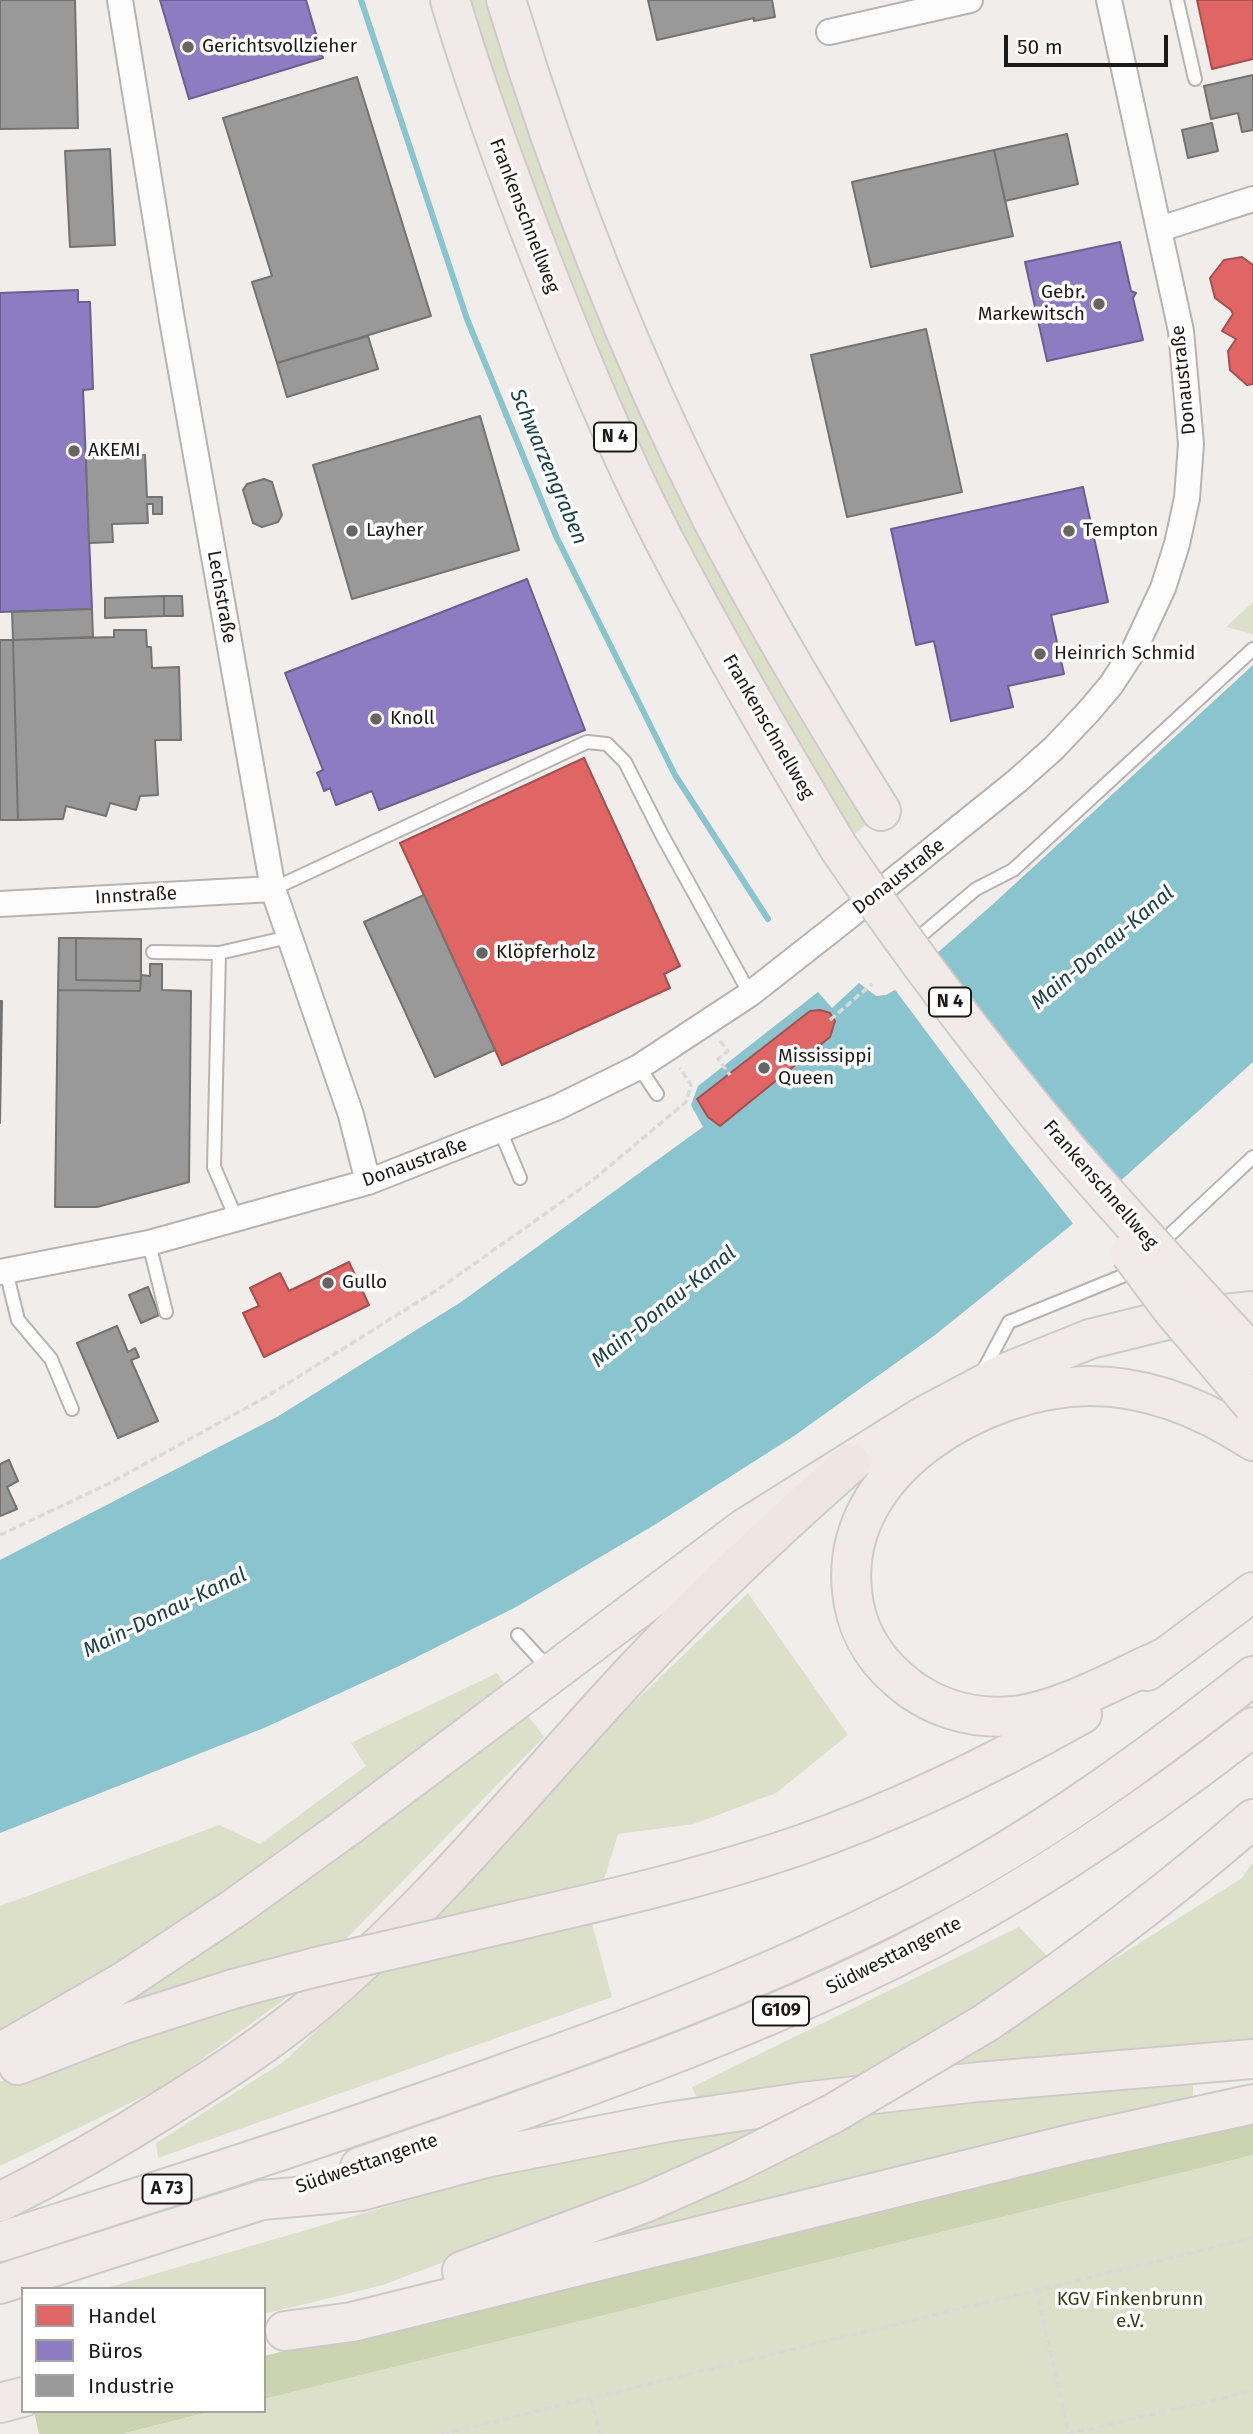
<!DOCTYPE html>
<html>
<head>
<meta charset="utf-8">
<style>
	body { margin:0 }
	#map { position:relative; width:1253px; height:2434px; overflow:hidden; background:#f1edeb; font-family:"Fira Sans",sans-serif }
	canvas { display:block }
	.legend { position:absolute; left:21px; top:2287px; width:245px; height:126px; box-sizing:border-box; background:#fff; border:2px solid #a4a3a3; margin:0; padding:9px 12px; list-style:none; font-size:21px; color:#1c1a18 }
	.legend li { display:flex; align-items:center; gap:14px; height:35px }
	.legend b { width:35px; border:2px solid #a4a3a3 }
	.scale { position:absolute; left:1004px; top:35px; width:164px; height:32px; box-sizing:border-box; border:4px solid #1c1a18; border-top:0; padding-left:9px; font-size:21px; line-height:24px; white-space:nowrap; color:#1c1a18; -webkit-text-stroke:5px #fff; paint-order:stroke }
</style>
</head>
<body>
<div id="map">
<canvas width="1253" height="2434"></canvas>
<ul class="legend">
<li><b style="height:19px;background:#e06666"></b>Handel</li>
<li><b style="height:19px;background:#8e7cc3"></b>Büros</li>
<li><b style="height:19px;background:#999"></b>Industrie</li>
</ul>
<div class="scale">50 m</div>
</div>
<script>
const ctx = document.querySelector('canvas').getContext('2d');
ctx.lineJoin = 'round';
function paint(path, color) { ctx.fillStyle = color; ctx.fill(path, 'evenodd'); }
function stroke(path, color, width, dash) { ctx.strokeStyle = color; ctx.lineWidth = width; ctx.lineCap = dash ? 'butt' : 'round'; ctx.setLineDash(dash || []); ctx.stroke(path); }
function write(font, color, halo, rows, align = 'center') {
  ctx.font = font + ' "Fira Sans",sans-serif'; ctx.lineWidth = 7; ctx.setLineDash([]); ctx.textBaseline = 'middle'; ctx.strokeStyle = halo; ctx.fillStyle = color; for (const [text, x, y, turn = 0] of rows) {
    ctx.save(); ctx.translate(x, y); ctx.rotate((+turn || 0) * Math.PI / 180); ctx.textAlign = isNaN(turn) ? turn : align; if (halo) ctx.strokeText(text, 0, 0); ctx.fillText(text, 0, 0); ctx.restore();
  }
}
const green = new Path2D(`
	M469,0H485C578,288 699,571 866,824L854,835C829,796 806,756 783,717C764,685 744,653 727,621C620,423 538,214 469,0Z
	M1253,602V634L1226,627Z
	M748,1593L848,1735L776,1793L694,1824L618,1834L601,1889L428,1922L623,1713Z
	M497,1673L507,1687L274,1868L0,2039V1906L219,1825L260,1844L366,1766L351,1743Z
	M523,1709L544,1737L341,1944L134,2010L124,1994Z
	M1253,1862V2043L941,2069L1242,1878Z
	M590,1917L612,1997L158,2158L156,2143L283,2062L384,1967Z
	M1019,1927L1054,1963L853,2085L701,2107L692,2087Z
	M303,1986L165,2086L0,2166V2082L138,2028Z
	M1193,2078V2099L488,2272L866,2114Z
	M794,2117L618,2196L383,2285L264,2314V2289H103L526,2166Z
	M1253,2155V2434H121L213,2411H264V2399Z`);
const forest = new Path2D(`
	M1253,2119V2155L264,2399V2356L1198,2128Z
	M213,2411L121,2434H39L34,2412Z`);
const water = new Path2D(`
	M1253,665V1062L1069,1227L935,1335L794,1436L656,1524L516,1607L399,1666L264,1728L0,1833V1560L277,1417L461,1302L703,1127L691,1105L698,1086L818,992L832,1008L859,983L876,996L886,995L895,990L992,905Z`);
const pier = new Path2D(`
	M934,951L1119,1189L1075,1226L1011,1145L893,987Z`);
const shops = new Path2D(`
	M1197,0H1253V59L1212,69Z
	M1242,257L1253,265V384L1247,385L1230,370L1228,351L1236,339L1222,331L1233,314L1231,310L1215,298L1210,278L1224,260Z
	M584,758L680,966L664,974L670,988L502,1065L400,843Z
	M820,1010L830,1013L835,1021L830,1037L720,1126L708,1117L697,1099L810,1011Z
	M349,1262L369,1305L264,1357L243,1313L259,1306L250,1288L280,1273L289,1291Z`);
const offices = new Path2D(`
	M160,0H306L323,58L189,99Z
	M1120,242L1131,291L1136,293L1133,298L1143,340L1047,361L1025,262Z
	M78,290V302H90L93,389L83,390L92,609L0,612V293Z
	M1083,487L1108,602L1051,615L1064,674L1008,686L1013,707L951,721L934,641L916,645L891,529Z
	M527,579L585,730L379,810L372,791L336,805L330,788L324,791L319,777L317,773L323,770L285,673Z`);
const industry = new Path2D(`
	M0,0H75L78,128L0,129Z
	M648,0H772L775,17L754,21V18L657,40Z
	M1253,75V130L1242,132L1238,113L1211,119L1204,86Z
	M357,77L431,316L277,363L252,282L272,276L223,118Z
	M1212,123L1218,151L1188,158L1182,130Z
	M1067,134L1078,184L1005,201L994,150Z
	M110,149L115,245L70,247L65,151Z
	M994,150L1013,236L871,267L852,182Z
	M926,329L962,492L847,517L811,355Z
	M368,336L378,369L287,397L277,363Z
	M480,416L519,550L352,599L313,465Z
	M145,455L147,497H162V514H153V504H147L148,523L112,524L113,542L89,543L86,457Z
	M264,479L272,482L282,515L278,522L262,527L253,523L243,490L247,484Z
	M164,596H182L183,616H164Z
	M164,596V616L105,618V598Z
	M92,609L93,637L13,640L12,612Z
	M114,630H146L147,647H151L152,668L179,667L181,740H155L158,795L140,796L136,810L110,803L106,816L66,806L63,819L18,820L13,640L114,637Z
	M0,640H13L18,820H0Z
	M424,895L495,1050L435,1077L364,922Z
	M59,938H76V980L141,981L140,991L58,990Z
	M76,938L141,939V981L76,980Z
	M150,964H162V990L191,991L189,1182L97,1207H55L58,990L140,991L141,975L150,976Z
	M0,1001H2L0,1123Z
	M148,1287L159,1315L141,1323L129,1295Z
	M117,1326L128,1352L135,1348L139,1357L131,1360L158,1421L118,1438L77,1343Z
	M9,1460L18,1481L7,1487L17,1509L0,1516V1464Z`);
const stream = new Path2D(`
	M361,0L467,319L556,536L675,775L768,919`);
const path = new Path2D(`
	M830,1020L872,984
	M720,1041L728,1051L718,1059L730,1075
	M0,1535L112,1482L266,1397L440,1288L593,1180L686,1102L691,1085L680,1068
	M1036,2289L1069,2434
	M591,2399L600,2434
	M442,2434L1253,2238
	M1067,2434L1253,2391`);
const service = new Path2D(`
	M1177,0L1195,79
	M273,889L587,742L607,744L625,762L662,835L750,994
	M912,943L976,889L1013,870L1253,649
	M153,952L219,953
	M639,1067L657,1094
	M500,1130L520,1178
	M236,1218L214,1167L219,953L289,937
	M149,1243L166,1312
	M1159,1245L1253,1157
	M6,1271L18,1320L51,1359L72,1409
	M981,1375L1009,1322L1130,1273L1136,1268
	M518,1635L550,1670`);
const minor = new Path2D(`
	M120,0L172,320L273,889L351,1115L368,1182
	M829,32L970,0
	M1160,229L1253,199
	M0,904L273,889
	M0,1272L149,1243L368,1182L558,1107L639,1067L750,994L843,921L1017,781L1054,748L1089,711L1111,685L1135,648L1163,588L1177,544L1187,498L1191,444L1181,331L1109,0`);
const trunk = new Path2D(`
	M450,0C476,88 508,174 541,259C578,354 617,449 664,540C719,645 778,747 839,848
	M506,0C560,177 628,352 711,517C763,618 821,715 881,811
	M1166,1657C1120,1677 1064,1710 1014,1716C970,1720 929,1707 897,1678C871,1655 855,1625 852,1591C839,1469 984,1387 1090,1386C1149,1386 1204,1409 1253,1441
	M1147,1671L1253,1592
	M494,1926C598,1902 702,1879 803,1844C900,1810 993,1764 1082,1714
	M987,2022C1080,1959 1168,1893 1253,1819
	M0,2053L123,1982L236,1907L351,1824L745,1528L922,1417L1003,1374L1090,1339L1167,1320L1253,1311
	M18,2065L124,2024L233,1989
	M360,2167C540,2104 721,2043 893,1959C1021,1895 1140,1815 1253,1727
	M0,2242C170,2187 340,2133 508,2072C652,2021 795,1966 931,1894C1046,1833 1151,1756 1253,1676
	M462,2271L647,2202L737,2162
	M0,2284L262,2200L361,2191L490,2157L668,2122L803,2102L978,2082L1253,2059
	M285,2331L352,2322L1075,2143L1253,2104
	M0,2403L23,2397`);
const motorway = new Path2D(`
	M0,2202C58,2173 114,2141 169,2106C222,2073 274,2039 322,1998C428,1908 516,1800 609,1698C685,1614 766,1538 851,1463`);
const trunkBridge = new Path2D(`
	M839,848C910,952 986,1053 1067,1149C1127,1219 1190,1287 1253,1355
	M1130,1253L1171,1308L1253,1405
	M233,1989L316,1967L494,1926
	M737,2162L834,2113L987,2022`);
const markers = [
	[188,47,7,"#676462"],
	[1099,304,7,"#676462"],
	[74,451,7,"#676462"],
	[352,531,7,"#676462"],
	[1069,531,7,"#676462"],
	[1040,654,7,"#676462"],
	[376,719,7,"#676462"],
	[482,953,7,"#676462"],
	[764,1068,7,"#676462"],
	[328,1283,7,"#676462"]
];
const shields = [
	[615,437,42],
	[950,1002,42],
	[781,2011,56],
	[167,2189,49]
];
const shieldNames = [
	["N 4",615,437],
	["N 4",950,1002],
	["G109",781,2011],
	["A 73",167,2189]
];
const poiNames = [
	["Gerichtsvollzieher",202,47],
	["Gebr.",1085,293,"right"],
	["Markewitsch",1085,315,"right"],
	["AKEMI",88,451],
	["Layher",366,531],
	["Tempton",1083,531],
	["Heinrich Schmid",1054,654],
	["Knoll",390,719],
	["Klöpferholz",496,953],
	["Mississippi",778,1057],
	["Queen",778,1079],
	["Gullo",342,1283]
];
const streetNames = [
	["Frankenschnellweg",524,216,69],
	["Donaustraße",1184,380,-96],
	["Lechstraße",221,597,80],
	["Frankenschnellweg",768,727,60],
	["Donaustraße",899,877,-38],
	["Innstraße",136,896,-3],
	["Donaustraße",415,1163,-20],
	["Frankenschnellweg",1100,1185,49],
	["Südwesttangente",894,1956,-27],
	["Südwesttangente",367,2164,-19]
];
const parkNames = [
	["KGV Finkenbrunn",1130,2300],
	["e.V.",1130,2322]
];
const waterNames = [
	["Schwarzengraben",548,467,67],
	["Main-Donau-Kanal",1103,948,-40],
	["Main-Donau-Kanal",664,1307,-39],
	["Main-Donau-Kanal",165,1613,-26]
];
paint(green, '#dce0c9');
paint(forest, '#cbd3b0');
paint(water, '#8ac4ce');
paint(pier, '#f1edeb');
paint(shops, '#e06666');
stroke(shops, '#a54f4f', 2);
paint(offices, '#8e7cc3');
stroke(offices, '#6c5f90', 2);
paint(industry, '#999');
stroke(industry, '#747372', 2);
stroke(stream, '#8ac4ce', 6);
stroke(service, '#b6b3b1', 16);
stroke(minor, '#b6b3b1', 28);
stroke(trunk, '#cdcbca', 42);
stroke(motorway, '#cdcbca', 42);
stroke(path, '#dad9d8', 3.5, [7, 3.5]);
stroke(service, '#fdfcfc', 12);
stroke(minor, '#fdfcfc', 24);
stroke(trunk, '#f2eae8', 38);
stroke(motorway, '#efe5e2', 38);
stroke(trunkBridge, '#cdcbca', 42, []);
stroke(trunkBridge, '#f2eae8', 38);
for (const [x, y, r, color] of markers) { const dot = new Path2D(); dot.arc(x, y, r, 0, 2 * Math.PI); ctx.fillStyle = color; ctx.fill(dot); stroke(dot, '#fff', 2.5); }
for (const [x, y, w] of shields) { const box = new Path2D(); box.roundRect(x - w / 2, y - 14.5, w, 29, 5); ctx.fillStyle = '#fff'; ctx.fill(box); stroke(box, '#1c1a18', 2); }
write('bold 18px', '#1c1a18', null, shieldNames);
write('19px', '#1c1a18', '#fff', poiNames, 'left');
write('19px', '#1c1a18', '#fff', streetNames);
write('19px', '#353f12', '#fff', parkNames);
write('italic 21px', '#194147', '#fff', waterNames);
</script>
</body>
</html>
